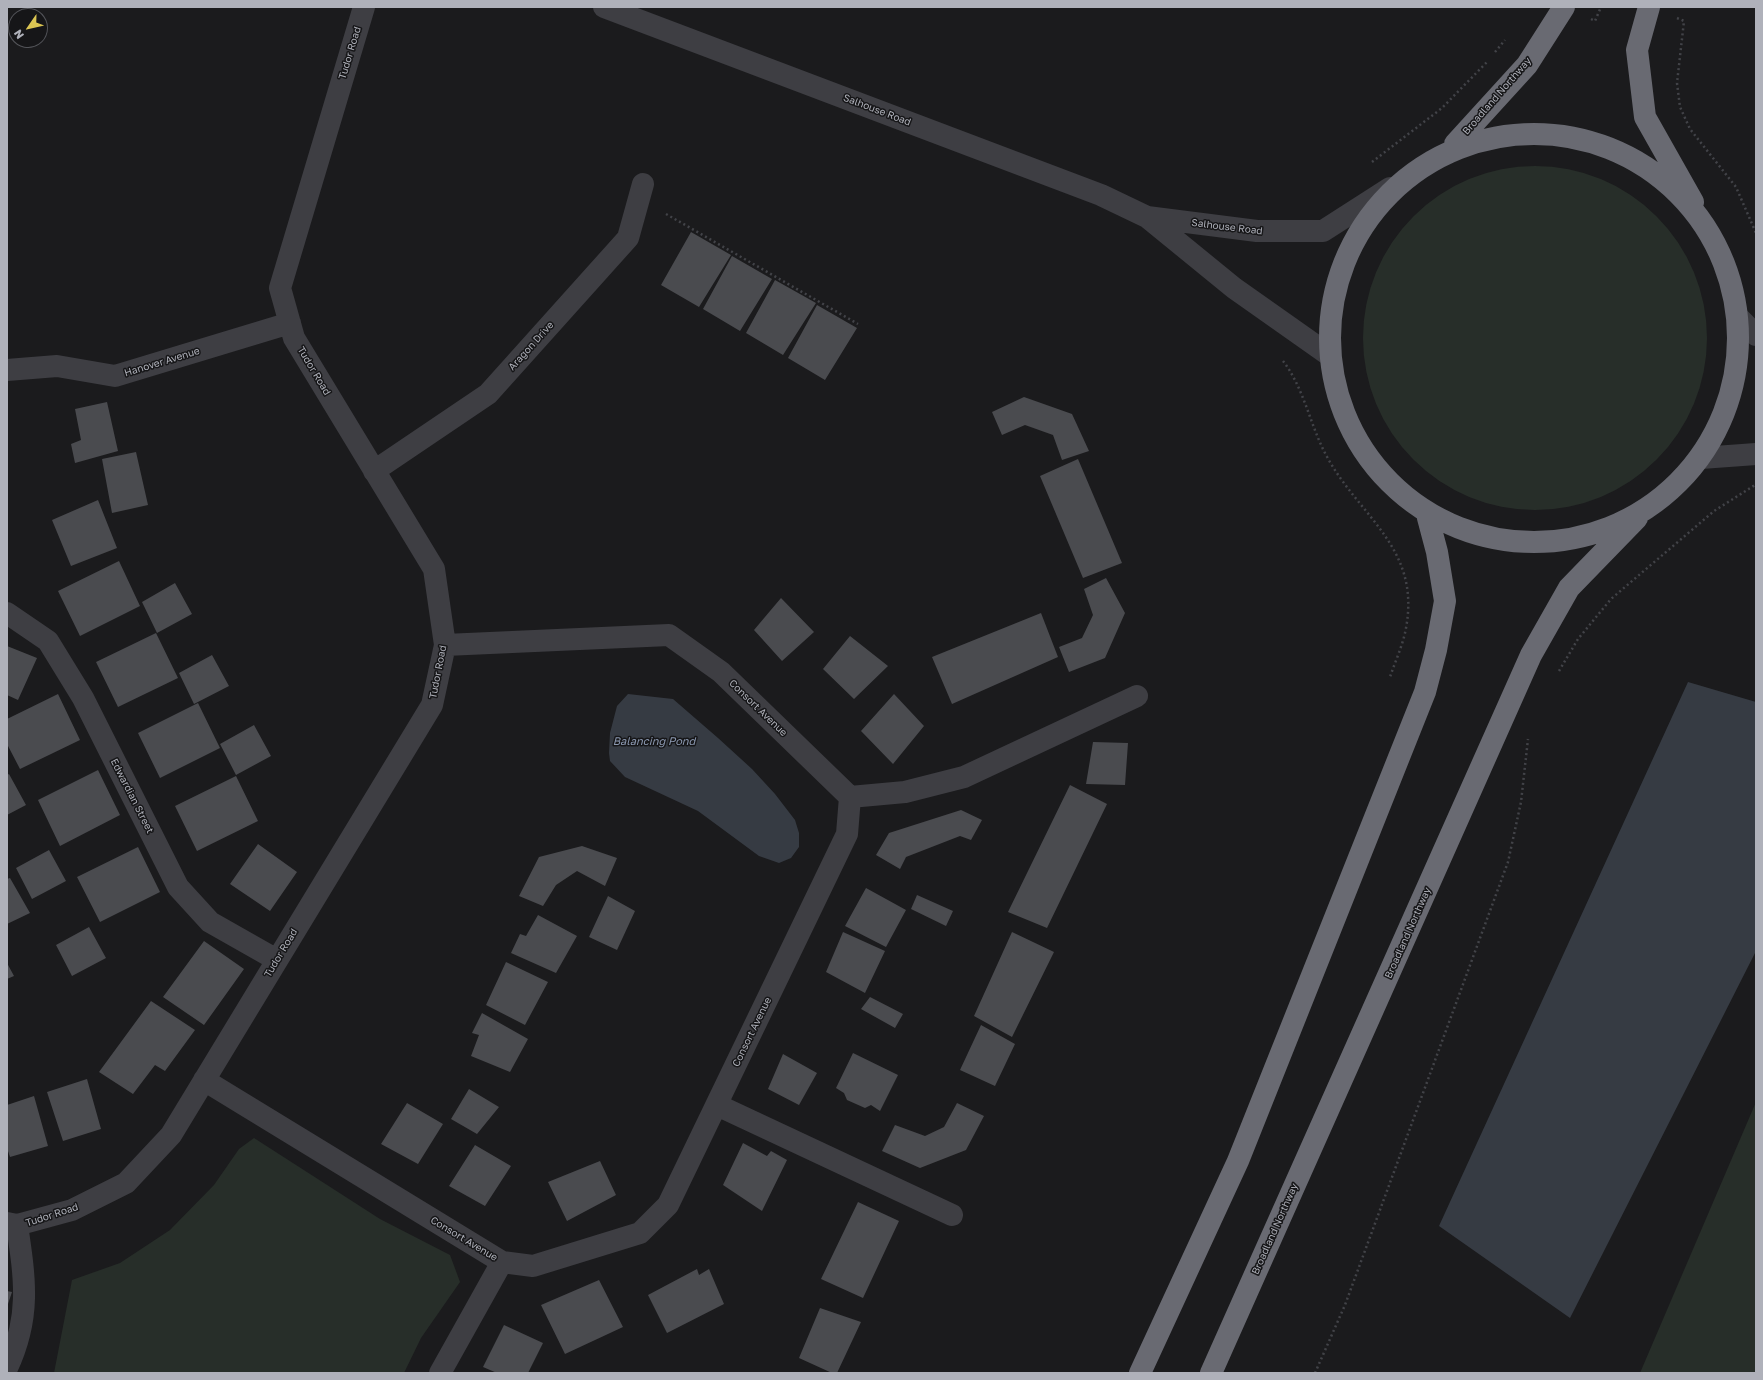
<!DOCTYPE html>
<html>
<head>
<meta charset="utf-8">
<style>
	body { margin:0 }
	#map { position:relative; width:1763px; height:1380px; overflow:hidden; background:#1b1b1d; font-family:"Golos Text",sans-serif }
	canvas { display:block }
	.frame { position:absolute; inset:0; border:8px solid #afb1ba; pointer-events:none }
	.north { position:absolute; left:8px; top:8px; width:40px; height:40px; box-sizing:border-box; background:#161618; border:1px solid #535459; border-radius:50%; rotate:236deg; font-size:11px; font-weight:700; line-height:16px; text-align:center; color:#afb1ba }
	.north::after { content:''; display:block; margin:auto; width:14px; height:18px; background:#dcc653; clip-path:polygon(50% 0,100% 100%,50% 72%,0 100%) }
</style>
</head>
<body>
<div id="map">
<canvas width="1763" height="1380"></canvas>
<div class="frame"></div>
<div class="north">N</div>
</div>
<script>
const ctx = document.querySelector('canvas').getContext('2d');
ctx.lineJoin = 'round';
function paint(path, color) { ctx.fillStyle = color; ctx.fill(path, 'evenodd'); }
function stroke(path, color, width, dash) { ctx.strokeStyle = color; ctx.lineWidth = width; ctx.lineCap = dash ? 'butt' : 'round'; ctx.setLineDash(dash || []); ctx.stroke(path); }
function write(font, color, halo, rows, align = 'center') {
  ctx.font = font + ' "Golos Text",sans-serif'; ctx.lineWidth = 3; ctx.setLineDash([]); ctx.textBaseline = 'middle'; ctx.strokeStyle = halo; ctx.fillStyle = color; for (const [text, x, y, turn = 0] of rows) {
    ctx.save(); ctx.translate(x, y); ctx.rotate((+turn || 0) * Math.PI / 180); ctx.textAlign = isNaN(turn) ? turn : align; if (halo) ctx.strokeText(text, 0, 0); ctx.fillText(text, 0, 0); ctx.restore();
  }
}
const green = new Path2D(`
	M1363 338a172 172 0 1 1 344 0a172 172 0 1 1-344 0Z
	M1756,1102V1373H1640Z
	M254,1138L380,1219L450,1255L460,1282L421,1338L404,1373H54L72,1280L120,1263L170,1230L214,1185L239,1149Z`);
const water = new Path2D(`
	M1688,682L1756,702V951L1570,1318L1439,1226Z
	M628,694L673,699L718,738L752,769L775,794L795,820L799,833V847L791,858L779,863L759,856L698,811L625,777L610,761L609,753L610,733L617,706Z`);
const building = new Path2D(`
	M691,232L731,255L699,307L661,285Z
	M732,256L772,279L740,331L703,309Z
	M775,280L816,303L783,355L746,333Z
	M817,305L857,328L825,380L788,358Z
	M1024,397L1072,414L1089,451L1062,460L1053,435L1025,425L1002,435L992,412Z
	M107,402L118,451L75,463L71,444L81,440L75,409Z
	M136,452L148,505L112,513L102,459Z
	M1078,459L1122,563L1083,578L1040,476Z
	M98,500L117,548L71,566L52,520Z
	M119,561L140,606L80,636L58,591Z
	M1106,578L1125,613L1105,658L1069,672L1059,647L1082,638L1093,615L1084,589Z
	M175,583L192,614L157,633L142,602Z
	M781,598L814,632L782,661L754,630Z
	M1041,613L1058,657L952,704L932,657Z
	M156,633L178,678L118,707L96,662Z
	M850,636L888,666L854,699L823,669Z
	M7,646L37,658L18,700L7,695Z
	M212,655L229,686L194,704L179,673Z
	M58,694L80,740L20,769L7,744V719Z
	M894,694L924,726L893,764L861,731Z
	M198,703L220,748L160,778L138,733Z
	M254,725L271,756L236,775L220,744Z
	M1093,742L1128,743L1125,785L1086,784Z
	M98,770L120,815L60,846L38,800Z
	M9,774L26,805L7,815V775Z
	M236,776L258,821L197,851L175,806Z
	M1070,785L1107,804L1047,928L1008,912Z
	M961,810L982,820L971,840L960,836L906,857L900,869L876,855L889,833Z
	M258,844L297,872L270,911L230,884Z
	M582,846L617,858L605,886L577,871L556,885L543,906L519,896L539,857Z
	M138,847L160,892L100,922L77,877Z
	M49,850L66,881L32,899L16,868Z
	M10,878L30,913L7,924V879Z
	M866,888L906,910L886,947L845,926Z
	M917,895L953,911L946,926L911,909Z
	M608,896L635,911L617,950L589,937Z
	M538,915L577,936L556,973L511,953L520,934L526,936Z
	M89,927L106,958L72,976L56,945Z
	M843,932L885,951L865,993L826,972Z
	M1012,932L1054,952L1012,1037L974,1016Z
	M204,941L244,969L204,1025L163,997Z
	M506,962L548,982L525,1025L486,1005Z
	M7,963L14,976L7,979Z
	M870,997L903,1014L895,1028L861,1009Z
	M151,1001L195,1030L165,1071L155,1065L133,1094L99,1072Z
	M482,1013L528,1039L510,1072L471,1056L479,1035L472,1033Z
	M981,1025L1015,1044L995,1086L960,1070Z
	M853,1053L898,1075L880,1111L871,1105L865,1108L847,1100L844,1093L836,1088Z
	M783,1054L817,1073L799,1105L768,1089Z
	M87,1079L101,1129L63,1141L47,1092Z
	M469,1089L499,1107L477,1134L451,1119Z
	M34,1096L48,1146L10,1157L7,1148V1105Z
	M407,1103L443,1124L418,1164L381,1144Z
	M957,1103L984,1116L966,1150L920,1168L882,1151L895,1125L925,1136L944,1127Z
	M743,1143L767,1156L771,1151L787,1160L762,1211L723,1185Z
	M475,1145L511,1166L485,1206L449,1186Z
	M600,1161L616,1195L567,1221L548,1182Z
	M858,1202L899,1221L863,1298L821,1279Z
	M697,1269L699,1275L709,1269L724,1304L667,1333L648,1295Z
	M599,1280L623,1327L565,1354L541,1305Z
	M7,1291L12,1292L7,1307Z
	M820,1308L861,1322L837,1373H832L799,1358Z
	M504,1325L543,1343L528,1373H497L483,1367Z`);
const path = new Path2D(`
	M1677,18L1684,21L1677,83L1680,107L1690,129L1736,187L1756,233
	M1591,19L1595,21L1601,7
	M1495,52L1505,40
	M1372,162L1442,108L1487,62
	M666,214L858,324
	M1283,361C1304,388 1310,425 1326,455C1359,517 1421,547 1406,628C1403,645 1395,662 1390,677
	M1559,671L1578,639L1611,599L1714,511L1755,485
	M1315,1373L1345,1305L1508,862L1521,802L1528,739`);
const minor = new Path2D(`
	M604,7L1101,195L1147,217L1234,288L1329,355
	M1147,217L1257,231H1323L1390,188
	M1739,318L1756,335
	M7,370L57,366L115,376L290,323
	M1701,458L1756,454
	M374,471L488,394L628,238L643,184
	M7,613L48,641L83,698L178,887L210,922L277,960
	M850,797L905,792L964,777L1137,696
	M204,1080L502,1262L533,1266L640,1233L668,1205L847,834L850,797L721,672L669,635L445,645
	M717,1105L952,1215
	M7,1223L17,1225L72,1210L126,1183L171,1135L432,705L445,645L434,569L294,338L280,288L364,7
	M7,1368C31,1317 25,1279 17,1225
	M440,1373L502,1262`);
const highway = new Path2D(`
	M1649,7L1637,50L1645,117L1693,202
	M1330 338a204 204 0 1 1 408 0a204 204 0 1 1-408 0Z
	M1455,144L1527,65L1564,7
	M1140,1373L1238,1161L1425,692L1436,650L1445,601L1437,552L1428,518
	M1211,1373L1531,655L1569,588L1637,518`);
const streetNames = [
	["Tudor Road",350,53,-73],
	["Broadland Northway",1497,96,-49],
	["Salhouse Road",877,110,21],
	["Salhouse Road",1227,227,7],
	["Aragon Drive",531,346,-48],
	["Hanover Avenue",162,362,-17],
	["Tudor Road",314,371,59],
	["Tudor Road",438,672,-79],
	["Consort Avenue",758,708,44],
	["Edwardian Street",132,796,63],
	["Broadland Northway",1408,933,-66],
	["Tudor Road",281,953,-59],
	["Consort Avenue",752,1032,-64],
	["Tudor Road",52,1215,-18],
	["Broadland Northway",1275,1229,-66],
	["Consort Avenue",464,1239,31]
];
const waterNames = [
	["Balancing Pond",654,742]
];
paint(green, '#272e29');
paint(water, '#363b43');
paint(building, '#4a4b4f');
stroke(path, '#424348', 2.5, [2, 3]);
stroke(minor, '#3e3e43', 22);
stroke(highway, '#696a72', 22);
write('10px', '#afb1ba', '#161618', streetNames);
write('italic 11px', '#8b98b0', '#161618', waterNames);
</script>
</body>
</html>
